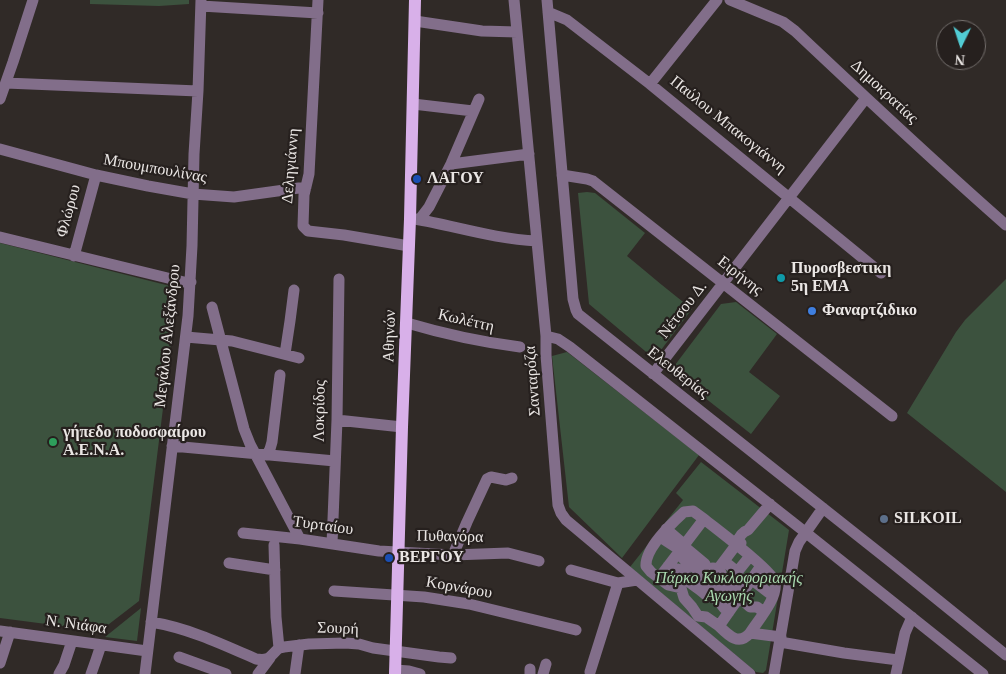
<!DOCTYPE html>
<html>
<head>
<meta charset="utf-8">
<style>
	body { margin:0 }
	#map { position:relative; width:1006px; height:674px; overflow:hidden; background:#302a27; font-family:"Times New Roman",serif }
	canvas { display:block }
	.north { position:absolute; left:936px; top:20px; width:50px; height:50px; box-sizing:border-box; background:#26201e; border:1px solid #746f6d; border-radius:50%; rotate:184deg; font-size:14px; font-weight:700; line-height:20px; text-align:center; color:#eae6e4 }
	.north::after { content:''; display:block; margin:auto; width:18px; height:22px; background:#51ccd4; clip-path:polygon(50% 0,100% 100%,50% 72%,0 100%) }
</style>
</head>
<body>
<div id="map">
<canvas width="1006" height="674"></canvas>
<div class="north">N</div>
</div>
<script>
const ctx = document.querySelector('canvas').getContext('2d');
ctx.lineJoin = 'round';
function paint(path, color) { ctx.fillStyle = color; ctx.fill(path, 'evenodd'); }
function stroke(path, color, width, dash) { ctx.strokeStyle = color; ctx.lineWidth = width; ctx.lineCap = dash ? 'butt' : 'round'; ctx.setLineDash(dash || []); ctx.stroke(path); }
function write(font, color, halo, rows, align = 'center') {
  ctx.font = font + ' "Times New Roman",serif'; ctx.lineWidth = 4.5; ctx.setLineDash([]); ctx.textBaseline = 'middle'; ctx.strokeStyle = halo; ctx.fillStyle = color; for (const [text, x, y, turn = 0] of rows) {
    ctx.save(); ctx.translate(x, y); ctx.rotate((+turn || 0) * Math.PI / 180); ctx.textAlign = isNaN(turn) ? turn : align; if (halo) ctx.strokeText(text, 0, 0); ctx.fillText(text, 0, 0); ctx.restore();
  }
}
const green = new Path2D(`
	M90,0H189V4L159,6L90,4Z
	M587,192L595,193L645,233L627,256C649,274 670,292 692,309L658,354L651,356L589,304L578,193Z
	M0,243L178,288L139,601L100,631L0,618Z
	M1006,279V492L907,413L956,332L965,320Z
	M736,302L777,334L749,372L780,396L751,434L677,376L675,365L721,304Z
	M567,352L699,455L622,558L569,507L552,356Z
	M701,462L789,530L766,670L763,673L756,672L630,567L683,500L676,493Z
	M141,608L137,641L105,637Z`);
const minor = new Path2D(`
	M318,0L309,174L304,195L303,226L308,231L344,235L409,246
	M514,0L546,336V355L558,505L561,513L566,520L750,674
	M547,0L573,299L576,310L578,314L891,562L1006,655
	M730,0L783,22L795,31C865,97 934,162 1006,225
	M201,6L318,13
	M548,12L567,20L650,84L881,273
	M415,21L482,31L517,32
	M6,83L198,91
	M650,84L717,0
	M0,99L13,62L33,0
	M413,104L473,111
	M0,149L96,175L148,186L193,194L234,197L306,187
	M451,164L529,154
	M562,175L587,179L593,181L892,416
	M415,219C455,226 495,239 537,241
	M419,220L429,207L451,164L479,99
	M0,237L184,282H191
	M74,256L96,175
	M212,307L244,429L250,444L300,539
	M407,323C444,334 481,342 520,347
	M546,336L558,339L570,347L805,532L983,674
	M186,337L232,341L299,358
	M285,354L290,321L294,290
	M653,374L866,98
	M337,420L402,427
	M172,446L335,461
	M267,455L270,449L272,442L280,375
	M704,519L693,511L684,512C672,523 645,548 646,566L651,572L668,585L681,588L684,598L692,607L698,616L706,617L719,626
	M243,533L300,539L379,551L453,555L508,553L539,561
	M660,537L680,550L687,549L705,564V572C698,571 684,562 681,555C679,551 680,546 680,541L666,529
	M332,544L337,420L339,279
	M736,545C738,539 741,532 748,530L770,504
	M453,555L467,522L487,479L491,477L506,480L512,478
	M724,561L735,570L738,571L750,556
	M229,563L275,570
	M668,566L681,570L685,573L689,582L700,590L706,595L718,600L724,608L729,612
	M704 577a9 9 0 1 1 18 0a9 9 0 1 1-18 0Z
	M718,569L736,545L741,543
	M571,570L618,583
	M659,578L704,519C715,528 774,572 775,582C778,598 759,619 750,633C739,646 729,636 719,626L761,566
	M752,580L773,596
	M334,591L424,597L469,604L576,630
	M739,597L737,590L727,581L720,582L722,589L731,596L739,597L750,607H757L764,612
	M151,622C188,628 222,644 256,659C270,661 269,657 279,648L276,617L274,545
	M0,631L147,651
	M750,633L781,637
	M780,642L844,653L898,660
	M279,648L284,647L309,644L345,643L359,644L373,648L439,657L451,658
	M179,657L226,674
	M0,663L10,632
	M395,670L409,671L420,674
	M590,672L618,583L637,580
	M59,674L64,665L72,641
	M91,674L96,660L101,645
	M145,674L188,316L192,246L194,154L198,91L201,0
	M258,674L270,658
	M295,674L299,645
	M530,674V669
	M543,674L546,664
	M774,674L795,551L799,542L823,508
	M896,674L905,633L912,617`);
const major = new Path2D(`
	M395,674L402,427L410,219L415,0`);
const markers = [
	[417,179,5,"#1a4fb4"],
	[781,278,5,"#0f9aa8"],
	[812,311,5,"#3f7fe0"],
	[53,442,5,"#2e9e5b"],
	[884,519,5,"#5c6f8a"],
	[389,558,5,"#1a4fb4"]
];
const streetNames = [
	["Δημοκρατίας",884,92,43],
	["Παύλου Μπακογιάννη",728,125,39],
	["Δεληγιάννη",291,166,-85],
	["Μπουμπουλίνας",155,169,10],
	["Φλώρου",69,211,-75],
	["Ειρήνης",740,276,38],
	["Νέτσου Δ.",683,310,-52],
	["Κωλέττη",466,321,13],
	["Μεγάλου Αλεξάνδρου",168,336,-84],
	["Αθηνών",390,336,-88],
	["Ελευθερίας",678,373,38],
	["Σανταρόζα",533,381,-94],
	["Λοκρίδος",320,411,-89],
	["Τυρταίου",323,526,8],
	["Πυθαγόρα",450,537,1],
	["Κορνάρου",459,588,10],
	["Ν. Νιάφα",76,625,8],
	["Σουρή",338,629,2]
];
const poiNames = [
	["ΛΑΓΟΥ",427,179],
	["Πυροσβεστικη",791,269],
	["5η ΕΜΑ",791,287],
	["Φαναρτζιδικο",822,311],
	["γήπεδο ποδοσφαίρου",63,433],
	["Α.Ε.Ν.Α.",63,451],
	["SILKOIL",894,519],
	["ΒΕΡΓΟΥ",399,558]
];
const parkNames = [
	["Πάρκο Κυκλοφοριακής",729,579],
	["Αγωγής",729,597]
];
paint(green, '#3c523e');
stroke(minor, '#826e8a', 11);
stroke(major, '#d8b0e9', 12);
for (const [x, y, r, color] of markers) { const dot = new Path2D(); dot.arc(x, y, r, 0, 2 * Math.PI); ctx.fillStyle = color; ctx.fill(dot); stroke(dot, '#26201e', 2); }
write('16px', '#eae6e4', '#26201e', streetNames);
write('bold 16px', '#eae6e4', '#26201e', poiNames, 'left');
write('italic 16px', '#aadab0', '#26201e', parkNames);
</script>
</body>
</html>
